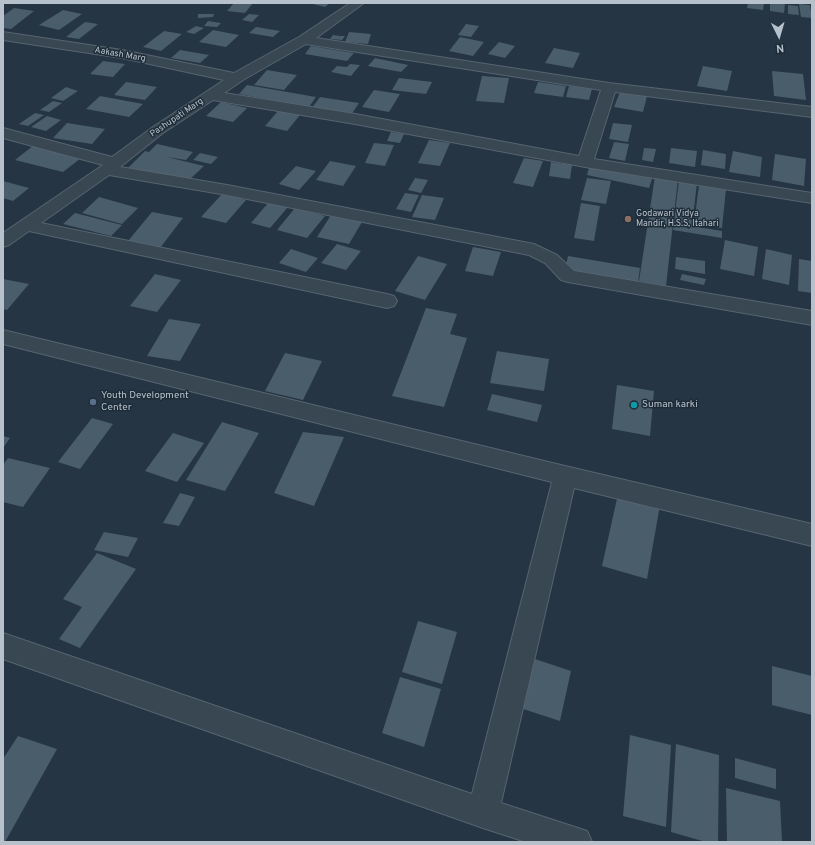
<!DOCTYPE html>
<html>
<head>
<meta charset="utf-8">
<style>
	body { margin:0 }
	#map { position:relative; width:815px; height:845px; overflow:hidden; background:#253543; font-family:Overpass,sans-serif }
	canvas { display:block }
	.frame { position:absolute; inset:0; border:4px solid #b6c1cc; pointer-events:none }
	.north { position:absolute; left:759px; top:16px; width:40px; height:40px; -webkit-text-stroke:3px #1e2c38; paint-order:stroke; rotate:175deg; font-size:11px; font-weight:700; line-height:16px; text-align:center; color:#b6c1cc }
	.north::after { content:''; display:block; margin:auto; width:14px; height:18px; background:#b6c1cc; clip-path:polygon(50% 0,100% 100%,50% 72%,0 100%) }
</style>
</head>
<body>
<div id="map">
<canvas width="815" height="845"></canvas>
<div class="frame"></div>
<div class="north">N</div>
</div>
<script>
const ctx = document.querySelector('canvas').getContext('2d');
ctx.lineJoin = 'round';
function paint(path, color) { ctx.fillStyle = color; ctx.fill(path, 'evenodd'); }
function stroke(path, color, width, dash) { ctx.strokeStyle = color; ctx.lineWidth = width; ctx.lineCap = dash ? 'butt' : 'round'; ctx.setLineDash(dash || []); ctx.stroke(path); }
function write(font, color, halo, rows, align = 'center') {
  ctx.font = font + ' Overpass,sans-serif'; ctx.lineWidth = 3; ctx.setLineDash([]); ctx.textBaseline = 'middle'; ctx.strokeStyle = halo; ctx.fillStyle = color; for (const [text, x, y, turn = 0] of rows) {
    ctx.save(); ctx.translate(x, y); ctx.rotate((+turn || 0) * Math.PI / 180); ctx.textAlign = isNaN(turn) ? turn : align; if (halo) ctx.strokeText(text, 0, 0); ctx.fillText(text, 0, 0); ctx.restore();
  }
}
const building = new Path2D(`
	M234,3H253L245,13L227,11Z
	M309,3H330L325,7Z
	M748,3H764L763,10L747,8Z
	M770,3L785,4L784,13L770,11Z
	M799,4L810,5L812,18L801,17Z
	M788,5L798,6L799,15L788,14Z
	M14,8L34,11L11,29L3,28V16Z
	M63,10L82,14L59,30L39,25Z
	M198,14H214L213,17L198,18Z
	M249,14L259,15L252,22L242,20Z
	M208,21L221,23L217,27L204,26Z
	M85,22L98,24L79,39L66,37Z
	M466,24L479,26L471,37L458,35Z
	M196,26L204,28L194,34L186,32Z
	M256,27L280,31L273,37L249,33Z
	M213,30L239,35L226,47L199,42Z
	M164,31L182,34L161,51L143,47Z
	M349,32L371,34L368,44L345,42Z
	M333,35L340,36H345L342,40L330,39Z
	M460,37L484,42L473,56L449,51Z
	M499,42L515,46L505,58L488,54Z
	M311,46L354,53L347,61L305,54Z
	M554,48L580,53L573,68L545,63Z
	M180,50L209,55L200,63L171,58Z
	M375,58L408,65L401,72L368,66Z
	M103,61L125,64L113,77L90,74Z
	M350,64L360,65L351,76L331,72L337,66L347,67Z
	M703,66L732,71L727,91L697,86Z
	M267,70L297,75L284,90L254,85Z
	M772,71L803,74L806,100L774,96Z
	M482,76L509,78L504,103L476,101Z
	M399,78L432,82L426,94L392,90Z
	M126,82L157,87L145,100L114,95Z
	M538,82L566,86L563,97L534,93Z
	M247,85L316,97L309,107L239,94Z
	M569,86L592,89L589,100L566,97Z
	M66,87L78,91L63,101L51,98Z
	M374,90L400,94L389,112L362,107Z
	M620,92L647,96L643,112L614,107Z
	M100,96L143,104L129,117L86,109Z
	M320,97L359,103L351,115L311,109Z
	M53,101L62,103L49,112L40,110Z
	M221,102L247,108L233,122L206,116Z
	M278,111L300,115L287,131L265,126Z
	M35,113L44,115L28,126L19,124Z
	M47,116L61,120L46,131L31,127Z
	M67,123L105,129L92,144L53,138Z
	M613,123L632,125L628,142L609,139Z
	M391,132L404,134L400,143L387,141Z
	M429,140L450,143L440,166L418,163Z
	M614,142L629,144L625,161L609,158Z
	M374,143L394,145L385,166L365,163Z
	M157,144L193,152L186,160L167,157L204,166L187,182L128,168L145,151L149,152Z
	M34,145L81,158L63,172L15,160Z
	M644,148L656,149L653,162L642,160Z
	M671,148L697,151L695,167L669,163Z
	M703,150L726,154L725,169L701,165Z
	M733,151L762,157L760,177L729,172Z
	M200,153L218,157L211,164L193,160Z
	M775,154L806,159L804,186L772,180Z
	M524,158L543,161L533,187L513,183Z
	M330,161L356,166L343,186L316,180Z
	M551,162L572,165L570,179L549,176Z
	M590,164L653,176L649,188L587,175Z
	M296,166L316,171L299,190L279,184Z
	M655,176L678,179L666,286L639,281Z
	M415,178L428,180L421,193L408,190Z
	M587,178L611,181L606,204L581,200Z
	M679,180L697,183L692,226L722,231V238L673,230Z
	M3,181L29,188L13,201L3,198Z
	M699,185L726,189L722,228L694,224Z
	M405,193L419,195L411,212L396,209Z
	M222,194L246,200L226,223L201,217Z
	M422,195L444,198L435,220L412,217Z
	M99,197L138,208L122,224L82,213Z
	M269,202L288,207L270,228L251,223Z
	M581,203L600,206L594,241L574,238Z
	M295,208L325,216L307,238L277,230Z
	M152,212L183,218L160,248L128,241Z
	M75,213L122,225L111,236L63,224Z
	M331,215L362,222L349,244L317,237Z
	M725,240L758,247L754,276L720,269Z
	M337,244L361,251L346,270L321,263Z
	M473,247L501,252L493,276L465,271Z
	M291,249L318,258L306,272L279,263Z
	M766,249L792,255L789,285L762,279Z
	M418,256L447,264L425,300L395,291Z
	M568,256L640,268L638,282L565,269Z
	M676,257L705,261V274L675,269Z
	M799,259L812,261V293L798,291Z
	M155,274L181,280L157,312L130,306Z
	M682,274L706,279L704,285L680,280Z
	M3,279L29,284L7,310L3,309Z
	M426,308L457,314L450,334L467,338L444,407L392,396Z
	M169,319L201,324L180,361L147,356Z
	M497,351L549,359L544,391L490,383Z
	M285,353L322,361L303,400L265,391Z
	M617,385L654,391L650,436L612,429Z
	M492,394L542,405L537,422L487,410Z
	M92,418L113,424L80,469L58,462Z
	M222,422L259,433L225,491L186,480Z
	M303,432L344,437L314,506L274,493Z
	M173,433L204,443L177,482L145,471Z
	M3,436L10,438L3,448Z
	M8,458L50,468L23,507L3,502V465Z
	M180,493L195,497L179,526L163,523Z
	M618,494L660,505L647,579L602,566Z
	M104,532L138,538L128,557L94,550Z
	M97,553L136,569L80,648L59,639L82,607L63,599Z
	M418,621L457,632L442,684L402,672Z
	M529,657L571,671L560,721L517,707Z
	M772,666L812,676V715L772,705Z
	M400,677L441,689L424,747L382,733Z
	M630,735L671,745L666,827L623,816Z
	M18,736L57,749L5,842L3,841V759Z
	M676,744L719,755L718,842H706L671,832Z
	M735,758L776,769V789L735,778Z
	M726,788L780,801L782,842H727Z`);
const street = new Path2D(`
	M350,3H364L316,38L609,83L812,107V117L615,92L594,159L812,193V203L585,167L355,124L213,100L163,133L120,167L227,185L534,244L557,255L574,271L812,311V325L568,282L561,280L545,263L529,255L227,195L109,175L41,223L387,294L394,296L397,301L394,306L387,308L29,231L9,245L3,247V233L103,165L3,138V128L112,157L153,127L224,80L122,58L3,40V32L122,50L234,73L299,37ZM306,44L601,90L579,156L355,114L224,93L243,80Z
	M3,330L565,466L812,524V546L574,488L501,803L587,831L592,842H526L483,828L3,659V633L472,794L552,482L3,344Z`);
const markers = [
	[628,219,4,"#8d6e63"],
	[93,402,4,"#5c6f8a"],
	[634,405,4,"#0f9aa8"]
];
const farStreetnames = [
	["Aakash Marg",120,55,10],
	["Pashupati Marg",177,118,-34]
];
const farPoinames = [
	["Godawari Vidya",636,214],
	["Mandir, H.S.S, Itahari",636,224]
];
const poiNames = [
	["Youth Development",101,396],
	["Center",101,408],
	["Suman karki",642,405]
];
paint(building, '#4a5d6b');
stroke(street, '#576470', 2);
paint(street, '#394752');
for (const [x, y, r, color] of markers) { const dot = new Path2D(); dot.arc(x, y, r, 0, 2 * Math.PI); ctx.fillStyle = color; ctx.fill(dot); stroke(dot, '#1e2c38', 1.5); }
write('9px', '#b6c1cc', '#1e2c38', farStreetnames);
write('9px', '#b6c1cc', '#1e2c38', farPoinames, 'left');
write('10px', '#b6c1cc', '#1e2c38', poiNames, 'left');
</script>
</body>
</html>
